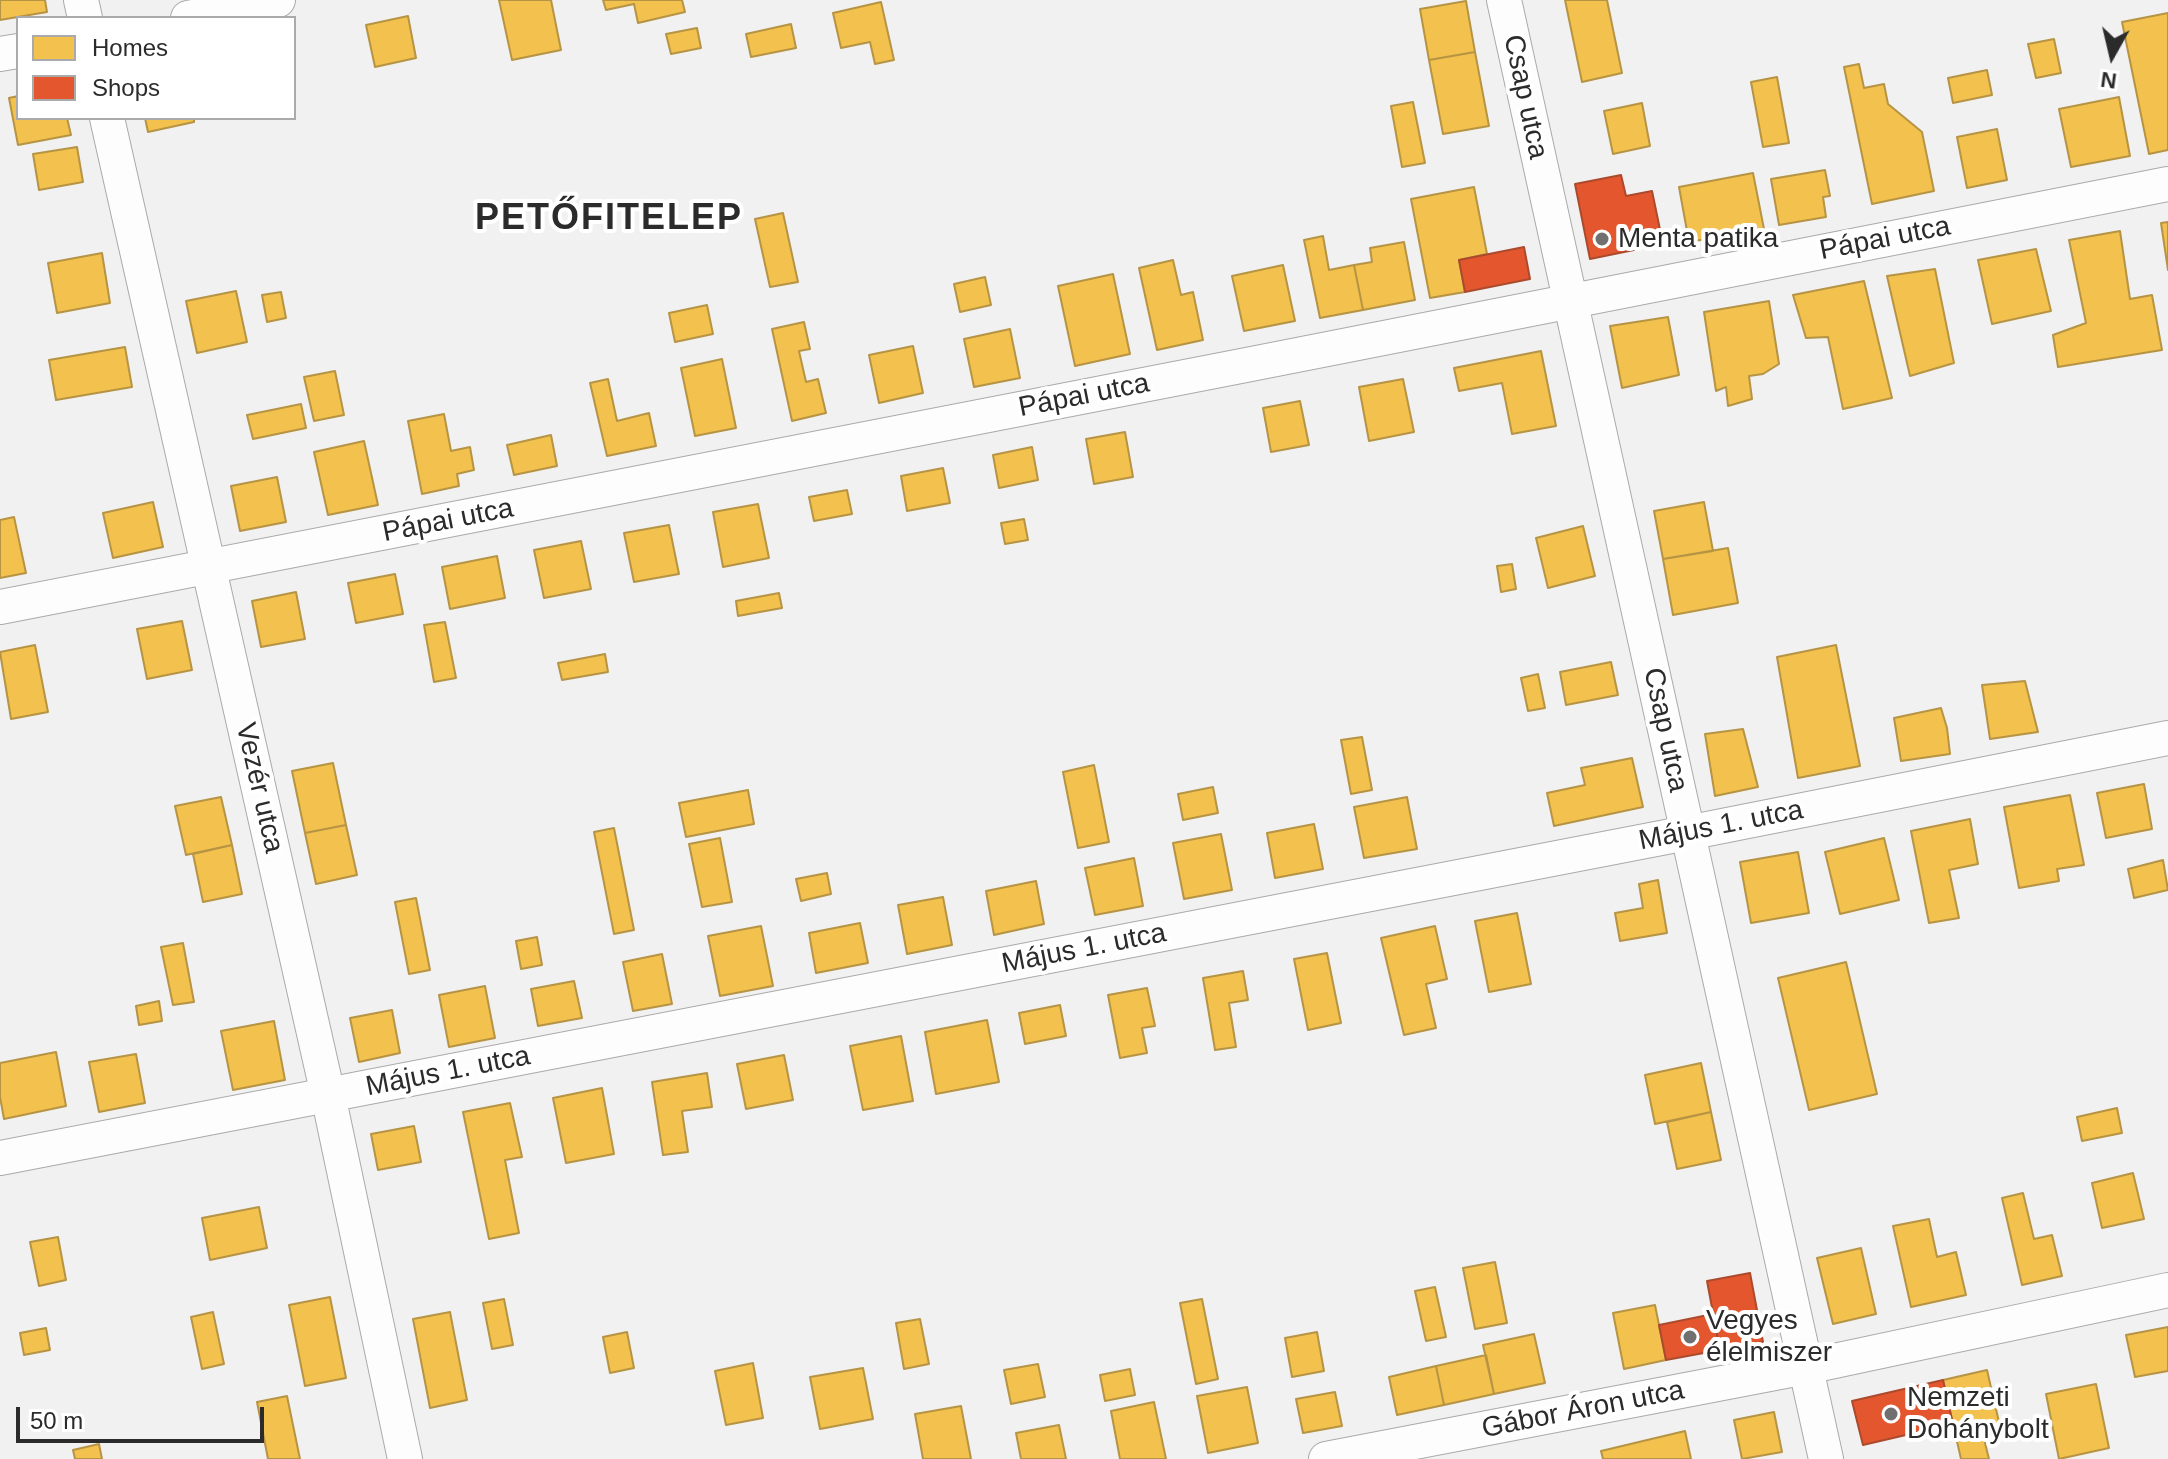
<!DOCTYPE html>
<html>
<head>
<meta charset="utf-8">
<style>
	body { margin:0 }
	#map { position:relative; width:2168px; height:1459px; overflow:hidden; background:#f1f1f2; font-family:Helvetica,sans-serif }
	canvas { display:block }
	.legend { position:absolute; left:16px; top:16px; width:280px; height:104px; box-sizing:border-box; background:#fff; border:2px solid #aaa; margin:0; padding:10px 14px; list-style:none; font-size:24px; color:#2b2b2b }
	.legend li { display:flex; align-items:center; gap:16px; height:40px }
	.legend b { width:40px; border:2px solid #aaa }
	.north { position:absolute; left:2072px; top:16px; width:80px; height:80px; -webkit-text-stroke:6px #fff; paint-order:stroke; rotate:188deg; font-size:22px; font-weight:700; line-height:32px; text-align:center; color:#2b2b2b }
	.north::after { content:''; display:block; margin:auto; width:28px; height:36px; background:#2b2b2b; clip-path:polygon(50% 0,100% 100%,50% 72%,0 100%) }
	.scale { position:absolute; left:16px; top:1407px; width:248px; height:36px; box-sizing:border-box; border:4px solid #2b2b2b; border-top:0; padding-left:10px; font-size:24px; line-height:28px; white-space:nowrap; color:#2b2b2b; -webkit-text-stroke:6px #fff; paint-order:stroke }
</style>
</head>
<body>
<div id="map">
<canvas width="2168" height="1459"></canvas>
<ul class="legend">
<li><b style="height:22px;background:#f2c14e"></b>Homes</li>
<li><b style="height:22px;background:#e4572e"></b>Shops</li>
</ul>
<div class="north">N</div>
<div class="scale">50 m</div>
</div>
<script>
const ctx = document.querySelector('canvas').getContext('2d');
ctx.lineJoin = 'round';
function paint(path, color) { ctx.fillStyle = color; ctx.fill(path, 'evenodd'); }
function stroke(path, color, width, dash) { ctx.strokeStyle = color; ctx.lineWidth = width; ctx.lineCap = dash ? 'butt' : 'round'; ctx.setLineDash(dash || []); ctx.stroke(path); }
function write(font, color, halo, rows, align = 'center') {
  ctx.font = font + ' Helvetica,sans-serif'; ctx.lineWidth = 8; ctx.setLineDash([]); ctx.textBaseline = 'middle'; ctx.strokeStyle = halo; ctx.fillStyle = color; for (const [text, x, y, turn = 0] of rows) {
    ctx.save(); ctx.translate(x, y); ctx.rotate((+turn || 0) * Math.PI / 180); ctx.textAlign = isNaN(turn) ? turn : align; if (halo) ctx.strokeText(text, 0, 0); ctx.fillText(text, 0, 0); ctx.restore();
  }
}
const homes = new Path2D(`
	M0,0H45L47,12L0,20Z
	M499,0H551L561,50L512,60Z
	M603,0H682L685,12L638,23L634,4L606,10Z
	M1565,0H1607L1622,73L1582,82Z
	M1466,1L1475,52L1429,60L1420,9Z
	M881,2L894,60L875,64L870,42L841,48L833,13Z
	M2168,13V150L2149,154L2122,22Z
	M408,16L416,58L375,67L366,25Z
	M791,24L796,48L751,57L746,34Z
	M697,28L701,48L671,54L666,34Z
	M2054,39L2061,73L2036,78L2028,44Z
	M1475,52L1489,126L1443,134L1429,60Z
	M1859,64L1864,88L1884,84L1888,104L1922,132L1934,191L1872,204L1844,67Z
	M1987,70L1992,95L1953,103L1948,78Z
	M1777,77L1789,143L1763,147L1751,82Z
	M18,96V118H67L71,135L18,145L9,98Z
	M2119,97L2130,156L2071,167L2059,109Z
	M1413,102L1425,163L1402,167L1391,106Z
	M1642,103L1650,146L1613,154L1604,111Z
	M145,118H194V122L148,132Z
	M1997,129L2007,180L1967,188L1957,137Z
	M77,147L83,182L39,190L33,154Z
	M1825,170L1830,196L1823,197L1826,217L1779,225L1771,179Z
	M1753,173L1764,229L1689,242L1679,187Z
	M1474,187L1487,254L1459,260L1465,292L1430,298L1411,199Z
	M783,213L798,282L770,287L755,219Z
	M2168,222V270L2161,223Z
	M2120,231L2130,299L2152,295L2162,350L2058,367L2053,335L2086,323L2069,240Z
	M1323,236L1329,270L1354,265L1363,310L1320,318L1304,240Z
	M1404,242L1415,300L1363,310L1354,265L1372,262L1370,248Z
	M2036,249L2051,311L1992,324L1978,260Z
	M102,253L110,303L57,313L48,263Z
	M1173,260L1181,295L1193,292L1203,340L1157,350L1139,268Z
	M1283,265L1295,321L1244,331L1232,276Z
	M1935,269L1954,363L1910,376L1887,276Z
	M1113,274L1130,354L1075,366L1058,286Z
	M985,277L991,305L960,312L954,284Z
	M1864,281L1892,398L1843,409L1828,337L1806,338L1793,295Z
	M236,291L247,342L197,353L186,301Z
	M281,292L286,318L267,322L262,295Z
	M1769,301L1779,364L1763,374L1749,376L1752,399L1728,406L1726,387L1716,391L1704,312Z
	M707,305L713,334L675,342L669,313Z
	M1668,317L1679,375L1622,388L1610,326Z
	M804,322L810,349L799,351L806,382L818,379L826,413L792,421L772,329Z
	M1010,329L1020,378L974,387L964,339Z
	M913,346L923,393L879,403L869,355Z
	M125,347L132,387L56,400L49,360Z
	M1541,351L1556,426L1512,434L1502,383L1459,391L1454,368Z
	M722,359L736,428L695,436L681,368Z
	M335,371L344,415L314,421L304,377Z
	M608,379L617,421L649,413L656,446L607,456L590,383Z
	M1403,379L1414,432L1369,441L1359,387Z
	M1300,401L1309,445L1271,452L1263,408Z
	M301,404L306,428L253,439L247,415Z
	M444,414L451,451L470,447L474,470L457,474L459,486L422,494L408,421Z
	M1125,432L1133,477L1094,484L1086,439Z
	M551,435L557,466L514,475L507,445Z
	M364,441L378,505L328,515L314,452Z
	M1032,447L1038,480L999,488L993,455Z
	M943,468L950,503L907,511L901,476Z
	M277,477L286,522L240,531L231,486Z
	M847,490L852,514L814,521L809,497Z
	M153,502L163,547L113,558L103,513Z
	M1704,502L1713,551L1663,559L1654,511Z
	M758,504L769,558L723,567L713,512Z
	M14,517L26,573L0,578V520Z
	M1024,519L1028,540L1005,544L1001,523Z
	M669,525L679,574L634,582L624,533Z
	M1583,526L1595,576L1548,588L1536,538Z
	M581,541L591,589L544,598L534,550Z
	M1728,548L1738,603L1673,615L1663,559Z
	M497,556L505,598L450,609L442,567Z
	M1512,564L1516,589L1501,592L1497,566Z
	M395,574L403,614L356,623L348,583Z
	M296,592L305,639L261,647L252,601Z
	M779,593L782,608L738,616L736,601Z
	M182,621L192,670L147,679L137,629Z
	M445,622L456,678L434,682L424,625Z
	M35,645L48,712L11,719L0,652Z
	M1836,645L1860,766L1798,778L1777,657Z
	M605,654L608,672L562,680L558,663Z
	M1611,662L1618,695L1566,705L1560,672Z
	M1538,674L1545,708L1528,711L1521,678Z
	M2025,681L2038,732L1990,739L1982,685Z
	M1941,708L1947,728L1950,754L1901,761L1894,718Z
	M1743,729L1758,787L1715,796L1705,734Z
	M1362,737L1372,790L1351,794L1341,740Z
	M1632,758L1643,807L1554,826L1547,793L1585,785L1581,768Z
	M333,763L346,825L305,833L292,771Z
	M1094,765L1109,842L1078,848L1063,772Z
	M2144,784L2152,829L2106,838L2097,793Z
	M1213,787L1218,813L1183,820L1178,794Z
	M748,790L754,824L686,837L679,803Z
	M2070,795L2084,865L2057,869L2059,881L2019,888L2004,807Z
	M221,797L232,845L186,855L175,806Z
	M1407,797L1417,849L1364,858L1354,807Z
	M1970,819L1978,864L1949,870L1959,918L1929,923L1911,831Z
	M1314,824L1323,869L1275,878L1267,833Z
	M346,825L357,875L316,884L305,833Z
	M614,828L634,930L614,934L594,832Z
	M1221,834L1232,890L1184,899L1173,843Z
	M720,838L732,902L702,907L689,844Z
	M1884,838L1899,900L1840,914L1825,852Z
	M232,845L242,894L203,902L193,854Z
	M1798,852L1809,913L1751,923L1740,862Z
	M1134,858L1143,906L1095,915L1085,868Z
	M2163,860L2168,890L2134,898L2128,869Z
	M827,873L831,894L801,901L796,879Z
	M1658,880L1667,933L1620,941L1615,913L1643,908L1639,884Z
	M1036,881L1044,924L994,935L986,891Z
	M943,897L952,945L907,954L898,905Z
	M416,898L430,970L409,974L395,902Z
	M1517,913L1531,984L1489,992L1475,921Z
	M860,923L868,963L816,973L809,933Z
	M761,926L773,986L720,996L708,936Z
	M1435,926L1447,979L1426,984L1436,1028L1404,1035L1381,938Z
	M537,937L542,965L521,969L516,941Z
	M183,943L194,1002L173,1005L161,947Z
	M1327,953L1341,1023L1308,1030L1294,959Z
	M662,954L672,1004L633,1011L623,962Z
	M1846,962L1877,1094L1809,1110L1778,978Z
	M1243,971L1248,1000L1229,1003L1236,1047L1215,1050L1203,978Z
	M574,981L582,1018L538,1026L531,989Z
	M485,986L495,1038L449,1047L439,995Z
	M1147,988L1155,1026L1142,1028L1147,1053L1120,1058L1108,995Z
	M159,1001L162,1021L139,1025L136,1006Z
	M1060,1005L1066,1036L1025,1044L1019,1013Z
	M392,1010L400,1053L359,1062L350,1018Z
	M987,1020L999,1082L936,1094L925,1032Z
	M274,1021L285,1080L233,1090L221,1031Z
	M901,1036L913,1101L863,1110L850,1046Z
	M56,1052L66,1106L4,1119L0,1097V1063Z
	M136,1054L145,1103L99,1112L89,1062Z
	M784,1055L793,1100L746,1109L737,1064Z
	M1701,1063L1711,1112L1655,1124L1645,1075Z
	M707,1073L712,1107L682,1111L688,1152L663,1155L652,1082Z
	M602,1088L614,1154L566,1163L553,1098Z
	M510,1103L522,1157L505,1160L519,1233L489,1239L463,1112Z
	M2117,1108L2122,1133L2082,1141L2077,1117Z
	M1711,1112L1721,1160L1677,1169L1667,1122Z
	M414,1126L421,1162L378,1170L371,1134Z
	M2133,1173L2144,1219L2102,1228L2092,1183Z
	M2023,1193L2034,1239L2052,1235L2062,1276L2022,1285L2002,1198Z
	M259,1207L267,1248L210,1260L202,1218Z
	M1929,1219L1937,1257L1956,1252L1966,1295L1911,1307L1893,1226Z
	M58,1237L66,1280L39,1286L30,1242Z
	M1861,1248L1876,1314L1833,1324L1817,1258Z
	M1495,1262L1507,1323L1475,1329L1463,1268Z
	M1435,1287L1446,1337L1426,1341L1415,1291Z
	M330,1297L346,1378L305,1386L289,1305Z
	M504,1299L513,1345L492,1349L483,1303Z
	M1202,1299L1218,1379L1196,1384L1180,1303Z
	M1655,1305L1666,1360L1624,1369L1613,1313Z
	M213,1312L224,1364L202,1369L191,1317Z
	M450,1312L467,1400L430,1408L413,1319Z
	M920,1319L929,1364L904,1369L896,1323Z
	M2168,1327V1371L2135,1377L2126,1335Z
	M46,1328L50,1350L24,1355L20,1333Z
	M627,1332L634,1368L610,1373L603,1337Z
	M1317,1332L1324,1371L1292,1377L1285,1338Z
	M1534,1334L1545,1383L1494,1394L1483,1345Z
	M1486,1355L1494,1394L1444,1405L1436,1366Z
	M753,1363L763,1418L726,1425L715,1371Z
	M1038,1364L1045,1397L1011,1404L1004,1370Z
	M1436,1366L1444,1405L1397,1415L1389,1377Z
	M863,1368L873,1419L820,1429L810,1377Z
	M1130,1369L1135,1395L1105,1401L1100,1375Z
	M1987,1370L2002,1435L1984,1439L1989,1459H1961L1943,1380Z
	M2096,1384L2109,1448L2059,1459L2046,1394Z
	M1247,1387L1258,1443L1208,1453L1197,1396Z
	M1335,1392L1342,1426L1303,1433L1296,1399Z
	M287,1396L300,1459H268L257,1402Z
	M1154,1402L1166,1459H1120L1111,1411Z
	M961,1406L971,1459H923L915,1414Z
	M1774,1412L1782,1452L1742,1459L1734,1420Z
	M1059,1425L1066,1459H1021L1016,1433Z
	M1685,1431L1691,1459H1603L1601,1451Z
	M99,1444L102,1459H75L73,1450Z`);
const shops = new Path2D(`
	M1621,175L1626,196L1652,191L1663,244L1590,259L1575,184Z
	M1524,247L1530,279L1465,292L1459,260Z
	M1750,1273L1763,1342L1720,1350L1707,1281Z
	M1713,1314L1720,1350L1666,1360L1659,1325Z
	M1943,1380L1953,1424L1863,1445L1852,1401Z`);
const minor = new Path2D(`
	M81,0L85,18
	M1504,0L1826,1459
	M188,18L278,0
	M0,54L18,51
	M107,118L328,1095L405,1459
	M0,607C724,471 1445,324 2168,184
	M0,1158L1687,833L2168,738
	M1326,1459L1806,1367L2168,1290`);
const markers = [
	[1602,239,8,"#707071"],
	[1690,1337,8,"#707071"],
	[1891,1414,8,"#707071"]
];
const streetNames = [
	["Csap utca",1525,97,78],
	["Pápai utca",1885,239,-11],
	["Pápai utca",1084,396,-11],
	["Pápai utca",448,521,-11],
	["Csap utca",1665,730,78],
	["Vezér utca",259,788,77],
	["Május 1. utca",1721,826,-11],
	["Május 1. utca",1084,949,-11],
	["Május 1. utca",448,1072,-11],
	["Gábor Áron utca",1583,1410,-11]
];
const poiNames = [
	["Menta patika",1618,239],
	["Vegyes",1706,1321],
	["élelmiszer",1706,1353],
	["Nemzeti",1907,1398],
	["Dohánybolt",1907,1430]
];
const districtNames = [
	["PETŐFITELEP",609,219]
];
paint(homes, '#f2c14e');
stroke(homes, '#b69444', 2);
paint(shops, '#e4572e');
stroke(shops, '#ac4a2d', 2);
stroke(minor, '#aaa', 36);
stroke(minor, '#fdfdfd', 34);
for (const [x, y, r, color] of markers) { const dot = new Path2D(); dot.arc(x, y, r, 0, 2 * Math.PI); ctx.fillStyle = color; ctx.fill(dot); stroke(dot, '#fff', 3); }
write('28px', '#2b2b2b', '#fff', streetNames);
write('28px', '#2b2b2b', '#fff', poiNames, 'left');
ctx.letterSpacing = '2px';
write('bold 36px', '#2b2b2b', '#fff', districtNames);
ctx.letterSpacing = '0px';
</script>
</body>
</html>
